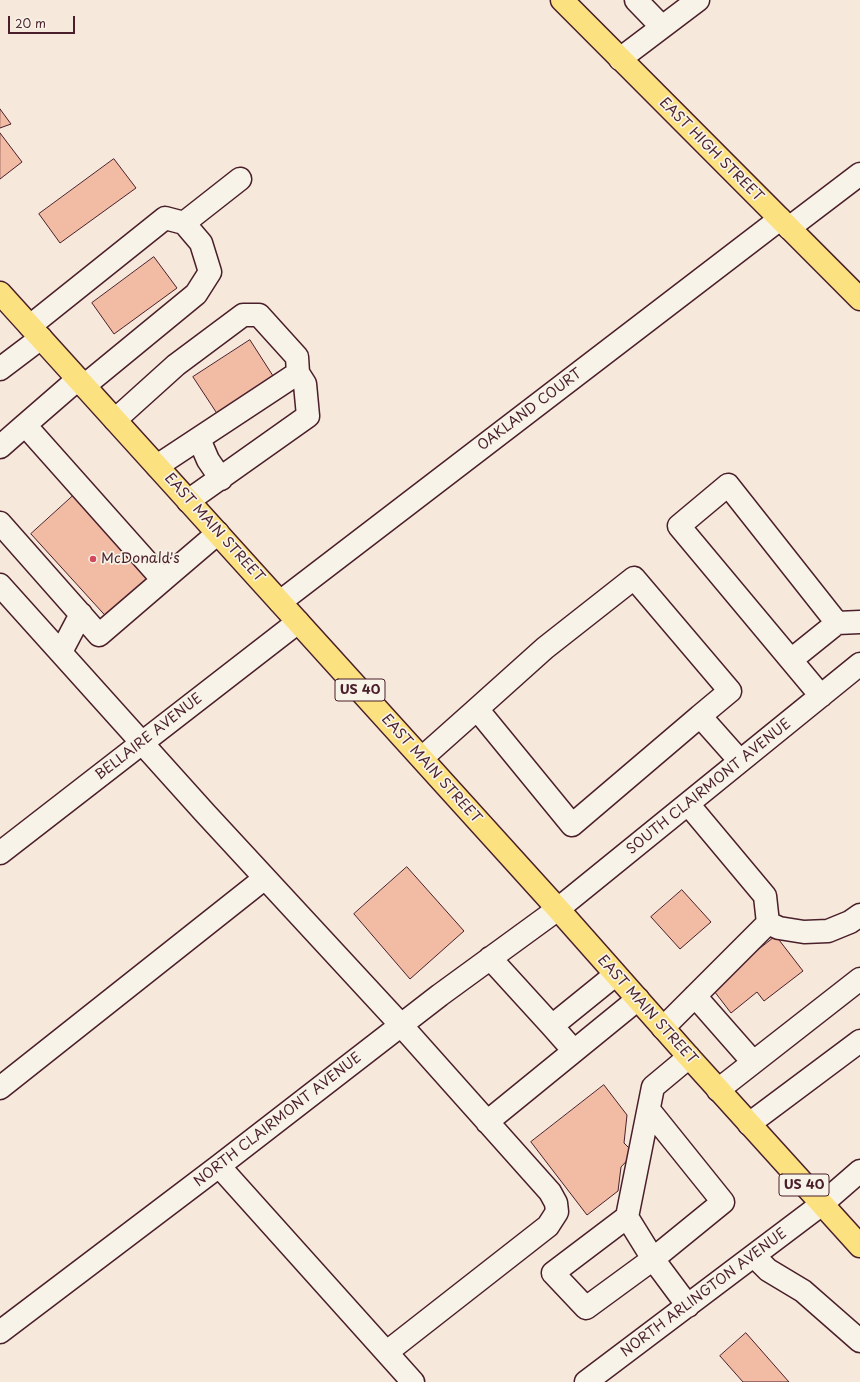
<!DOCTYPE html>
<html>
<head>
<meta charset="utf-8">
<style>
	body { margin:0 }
	#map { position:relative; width:860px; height:1382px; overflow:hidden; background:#f6e8da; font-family:"Playpen Sans",sans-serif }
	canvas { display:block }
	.scale { position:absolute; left:8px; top:16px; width:67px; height:18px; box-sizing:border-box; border:2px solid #4a1f2b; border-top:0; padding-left:5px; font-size:12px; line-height:14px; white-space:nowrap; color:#4a1f2b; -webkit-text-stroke:3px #f7f3e8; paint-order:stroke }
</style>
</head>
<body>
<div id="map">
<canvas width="860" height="1382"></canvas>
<div class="scale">20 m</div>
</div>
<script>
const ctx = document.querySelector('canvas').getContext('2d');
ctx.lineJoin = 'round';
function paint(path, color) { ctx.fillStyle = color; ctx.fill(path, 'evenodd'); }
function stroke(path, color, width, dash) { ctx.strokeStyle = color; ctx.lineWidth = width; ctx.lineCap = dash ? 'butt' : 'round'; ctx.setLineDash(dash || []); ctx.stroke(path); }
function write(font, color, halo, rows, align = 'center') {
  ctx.font = font + ' "Playpen Sans",sans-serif'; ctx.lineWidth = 3.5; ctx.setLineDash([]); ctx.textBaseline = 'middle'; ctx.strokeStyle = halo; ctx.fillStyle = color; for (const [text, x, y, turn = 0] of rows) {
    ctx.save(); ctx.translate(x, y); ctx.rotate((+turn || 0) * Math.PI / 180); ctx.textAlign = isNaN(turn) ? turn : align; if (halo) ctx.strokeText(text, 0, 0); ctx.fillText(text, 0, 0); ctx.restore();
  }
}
const building = new Path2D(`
	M0,109L11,124L0,128Z
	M0,133L22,162L0,179Z
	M114,159L136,188L60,243L39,214Z
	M154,257L177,288L114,334L92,303Z
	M250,340L275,379L218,415L193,377Z
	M74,495L155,583L112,623L31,534Z
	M407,867L464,931L410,979L354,914Z
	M682,890L711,922L680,949L651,917Z
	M776,936L803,971L764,1001L757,992L731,1013L711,987Z
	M604,1085L627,1115L624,1143L634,1153L621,1167L618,1191L587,1215L531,1142Z
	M746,1333L789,1382H743L720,1356Z`);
const minor = new Path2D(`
	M636,0L662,27
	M620,59L698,0
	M184,223L240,179
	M789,228L860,174
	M30,326L165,218L184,223L201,243L210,272L196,294L84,386
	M0,369L41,338
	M115,420L176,365L243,315H259L297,357L298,373L305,384L308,416L188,501
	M25,425L78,379
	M199,439L208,460L221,479
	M0,447L25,425L163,580L99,635L0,523
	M157,466L298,373
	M163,580L218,533
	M0,585L205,813L401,1025L550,1192L556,1203L557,1212L548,1226L387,1352
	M280,602L780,219
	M837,623L860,622
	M61,652L81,614
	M791,660L837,623L728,485L679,526L821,696
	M477,709L545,648L634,578L730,691L700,716
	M422,758L477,709L572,825L700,716L740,761
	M688,804L765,896L768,923
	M0,853L298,622
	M768,923L779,928L804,932L828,931L850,922L860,915
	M490,958L552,1026L574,1051
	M695,996L753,1062
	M552,1026L615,975
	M663,1028L768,923
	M0,1088L265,878
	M718,1090L860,979
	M487,1122L638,999
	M749,1124L860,1041
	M219,1166L413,1382
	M627,1217L553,1273L586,1308L653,1259L723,1202L649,1110
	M754,1256L768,1270L803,1291L860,1341
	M688,1306L653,1259L627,1217L653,1087L689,1057
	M0,1332L219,1166L440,995L558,909L860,664
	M586,1382L822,1204L860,1171`);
const major = new Path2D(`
	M562,0L860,299
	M0,293L558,909L689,1057L860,1246`);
const markers = [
	[93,559,4,"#d1495b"]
];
const shields = [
	[360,690,50],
	[804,1185,50]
];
const shieldNames = [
	["US 40",360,690],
	["US 40",804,1185]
];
const streetNames = [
	["EAST HIGH STREET",711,150,45],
	["OAKLAND COURT",530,410,-37],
	["EAST MAIN STREET",214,528,48],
	["BELLAIRE AVENUE",149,737,-38],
	["EAST MAIN STREET",431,769,48],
	["SOUTH CLAIRMONT AVENUE",709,787,-39],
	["EAST MAIN STREET",647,1010,48],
	["NORTH CLAIRMONT AVENUE",278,1120,-38],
	["NORTH ARLINGTON AVENUE",704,1293,-37]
];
const poiNames = [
	["McDonald's",101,559]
];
paint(building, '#f1bba4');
stroke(building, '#4a1f2b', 1);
stroke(minor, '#4a1f2b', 25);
stroke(major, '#4a1f2b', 25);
stroke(minor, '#f7f3e8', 22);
stroke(major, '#fbe180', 22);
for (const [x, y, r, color] of markers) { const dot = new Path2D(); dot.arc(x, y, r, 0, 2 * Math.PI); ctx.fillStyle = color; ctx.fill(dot); stroke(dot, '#f7f3e8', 1.5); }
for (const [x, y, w] of shields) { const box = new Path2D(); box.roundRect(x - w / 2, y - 11, w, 22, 3); ctx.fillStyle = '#f7f3e8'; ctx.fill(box); stroke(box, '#4a1f2b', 1); }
write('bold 13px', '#4a1f2b', null, shieldNames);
write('14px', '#4a1f2b', '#f7f3e8', streetNames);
write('14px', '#4a1f2b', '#f7f3e8', poiNames, 'left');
</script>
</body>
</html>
